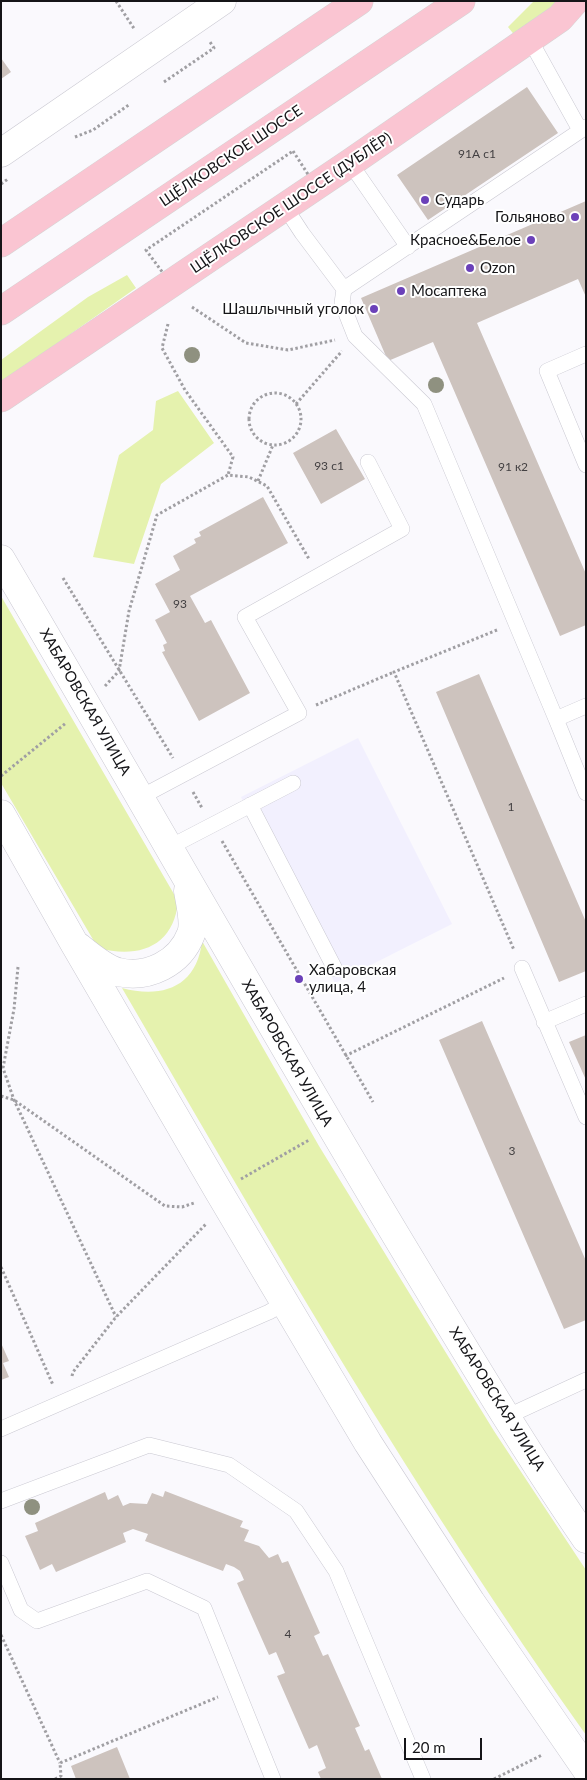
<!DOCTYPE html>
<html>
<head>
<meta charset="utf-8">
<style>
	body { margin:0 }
	#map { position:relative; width:587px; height:1780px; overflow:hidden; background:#faf9fd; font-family:Lato,sans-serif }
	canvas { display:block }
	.frame { position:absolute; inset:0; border:2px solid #151518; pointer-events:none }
	.scale { position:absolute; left:404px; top:1738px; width:78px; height:22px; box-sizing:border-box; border:2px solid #151518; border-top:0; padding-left:6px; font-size:15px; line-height:18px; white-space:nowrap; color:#151518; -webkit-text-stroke:4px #fff; paint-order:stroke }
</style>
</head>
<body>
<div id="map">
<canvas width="587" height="1780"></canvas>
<div class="frame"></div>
<div class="scale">20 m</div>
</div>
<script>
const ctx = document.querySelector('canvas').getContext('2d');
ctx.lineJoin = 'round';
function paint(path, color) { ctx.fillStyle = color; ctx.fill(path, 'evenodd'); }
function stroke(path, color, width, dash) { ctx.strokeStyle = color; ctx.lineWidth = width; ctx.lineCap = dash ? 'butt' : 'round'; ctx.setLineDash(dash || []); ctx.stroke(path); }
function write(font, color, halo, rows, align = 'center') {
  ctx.font = font + ' Lato,sans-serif'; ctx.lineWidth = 4; ctx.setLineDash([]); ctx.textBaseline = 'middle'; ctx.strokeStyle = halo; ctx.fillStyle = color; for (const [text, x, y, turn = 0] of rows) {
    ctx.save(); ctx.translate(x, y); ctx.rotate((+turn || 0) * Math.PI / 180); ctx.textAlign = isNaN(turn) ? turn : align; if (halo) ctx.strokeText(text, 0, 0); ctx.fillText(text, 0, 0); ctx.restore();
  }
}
const built = new Path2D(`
	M358,738L452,924L335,983L241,797Z`);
const green = new Path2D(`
	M534,1H565L516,37L508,27Z
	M127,275L136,288L1,383V360L88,297Z
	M178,391L214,443L161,484L134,564L93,557L119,455L153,430L156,401Z
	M1,596L178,901C174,947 138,959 98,948L1,783Z
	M202,941L319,1146L494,1431L586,1570V1735C416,1496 269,1242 122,988C162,999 197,987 202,941Z`);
const building = new Path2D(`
	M1,58L11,72L1,79Z
	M527,87L558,133L428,220L397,175Z
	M586,201V297L578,279L477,323L586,574V625L560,636L433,342L388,361L361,298Z
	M336,429L365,479L321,504L293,453Z
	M263,497L288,543L190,596L205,623L211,620L250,693L199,721L162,652L165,651L163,645L167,643L155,620L170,612L155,584L180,570L173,556L196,543L194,539L201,536L199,532Z
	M479,674L586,922V971L559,982L436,692Z
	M482,1021L586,1261V1320L564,1329L439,1040Z
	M586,1035V1080L569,1042Z
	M1,1343L9,1361L3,1363L9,1377L1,1380Z
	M165,1491L243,1521L240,1527L249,1530L244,1541L259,1546L269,1558L278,1554L282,1563L288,1561L320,1633L314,1636L323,1656L328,1654L360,1726L355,1728L365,1751L369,1749L382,1779H321L318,1772L326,1768L317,1745L309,1749L277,1676L285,1673L276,1652L269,1655L237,1583L244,1580L240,1571L234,1567L226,1564L223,1571L145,1541L148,1534L133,1529L123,1533L126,1542L56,1572L52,1564L40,1570L25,1536L38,1531L35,1523L105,1492L108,1500L118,1495L123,1506L130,1503L147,1504L152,1493L163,1497Z
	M117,1747L130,1779H76L71,1766Z`);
const path = new Path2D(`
	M116,1L135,30
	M164,82L214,48L210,42
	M75,137L93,130L130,104
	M293,151L311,179L166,277L146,250Z
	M1,184L8,179
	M192,307L246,343L288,350L335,340
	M168,324L162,348L185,390L233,457L228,475
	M249 419a26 26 0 1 1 52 0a26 26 0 1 1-52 0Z
	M296,404L342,351
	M258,481L273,445
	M63,578L173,758
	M497,630L394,672L514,950
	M105,686L119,671L129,611L157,515L228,475L249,477L267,486L309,559
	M316,705L394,672
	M1,776L66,723
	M193,792L202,808
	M222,841L373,1102
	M18,967L14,1009L3,1068L14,1100L116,1317
	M345,1056L504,978
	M1,1096L14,1100L165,1206L182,1207L194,1203
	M241,1179L309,1140
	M1,1267L53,1385
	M72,1376L73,1372L116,1317L206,1224
	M1,1635L60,1763
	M55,1779L61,1776L60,1763L218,1697
	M494,1779L542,1755`);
const service = new Path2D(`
	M529,38L580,130
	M586,127L344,289L342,303L355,336L424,404L556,719L586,706
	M350,163L408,247
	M285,207L302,233L344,289
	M586,354L547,371L586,465
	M556,719L586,793
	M139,798L299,713L245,617L402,529L368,462
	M250,805L335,969
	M168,848L293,783
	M522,968L586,1117
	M544,1022L586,1004
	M506,1417L586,1380
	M1,1429L269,1312L285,1303
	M1,1501L149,1445L229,1465L296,1511L336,1571L423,1779
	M1,1563L21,1610L37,1621L147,1581L204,1608L273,1779`);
const secondary = new Path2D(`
	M1,153L222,1
	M1,559C141,796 275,1036 418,1272C472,1361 526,1452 586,1539
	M1,814L74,943L219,1192L368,1443L471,1602L586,1769
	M79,947C90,956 104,968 118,972C148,979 180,963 191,934C195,924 190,902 188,891`);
const primary = new Path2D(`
	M1,243L359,1
	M1,311L461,1
	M1,398L350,163L560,18L575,1`);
const trees = [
	[192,355],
	[436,385],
	[32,1507]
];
const markers = [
	[425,200,5,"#6b41b9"],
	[575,217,5,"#6b41b9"],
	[531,240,5,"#6b41b9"],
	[470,268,5,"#6b41b9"],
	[401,291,5,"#6b41b9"],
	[374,309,5,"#6b41b9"],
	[299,979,5,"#6b41b9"]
];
const numberNames = [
	["91А с1",477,154],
	["93 с1",329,466],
	["91 к2",513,467],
	["93",180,604],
	["1",511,807],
	["3",512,1151],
	["4",288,1634]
];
const streetNames = [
	["ЩЁЛКОВСКОЕ ШОССЕ",231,156,-34],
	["ЩЁЛКОВСКОЕ ШОССЕ (ДУБЛЁР)",291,203,-34],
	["ХАБАРОВСКАЯ УЛИЦА",85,702,60],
	["ХАБАРОВСКАЯ УЛИЦА",287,1053,60],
	["ХАБАРОВСКАЯ УЛИЦА",497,1399,58]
];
const poiNames = [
	["Сударь",435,200],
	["Гольяново",565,217,"right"],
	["Красное&Белое",521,240,"right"],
	["Ozon",480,268],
	["Мосаптека",411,291],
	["Шашлычный уголок",364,309,"right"],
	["Хабаровская",309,970],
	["улица, 4",309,987]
];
paint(built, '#f2f0fe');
paint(green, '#e5f2ae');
paint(building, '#cdc3be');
stroke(service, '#cac9d2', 16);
stroke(secondary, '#cac9d2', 29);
stroke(primary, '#d5d5d5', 29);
stroke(path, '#a09fa3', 3, [2.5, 2.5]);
stroke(service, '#fff', 15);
stroke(secondary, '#fff', 28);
stroke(primary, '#fac5d2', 28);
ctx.fillStyle = '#8f9180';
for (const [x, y] of trees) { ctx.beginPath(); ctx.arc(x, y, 8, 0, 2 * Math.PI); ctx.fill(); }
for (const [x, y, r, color] of markers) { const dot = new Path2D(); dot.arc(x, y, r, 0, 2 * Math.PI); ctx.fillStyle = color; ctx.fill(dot); stroke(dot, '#fff', 2); }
write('12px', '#434042', null, numberNames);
write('15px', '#151518', '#fff', streetNames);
write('15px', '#151518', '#fff', poiNames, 'left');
</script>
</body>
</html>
